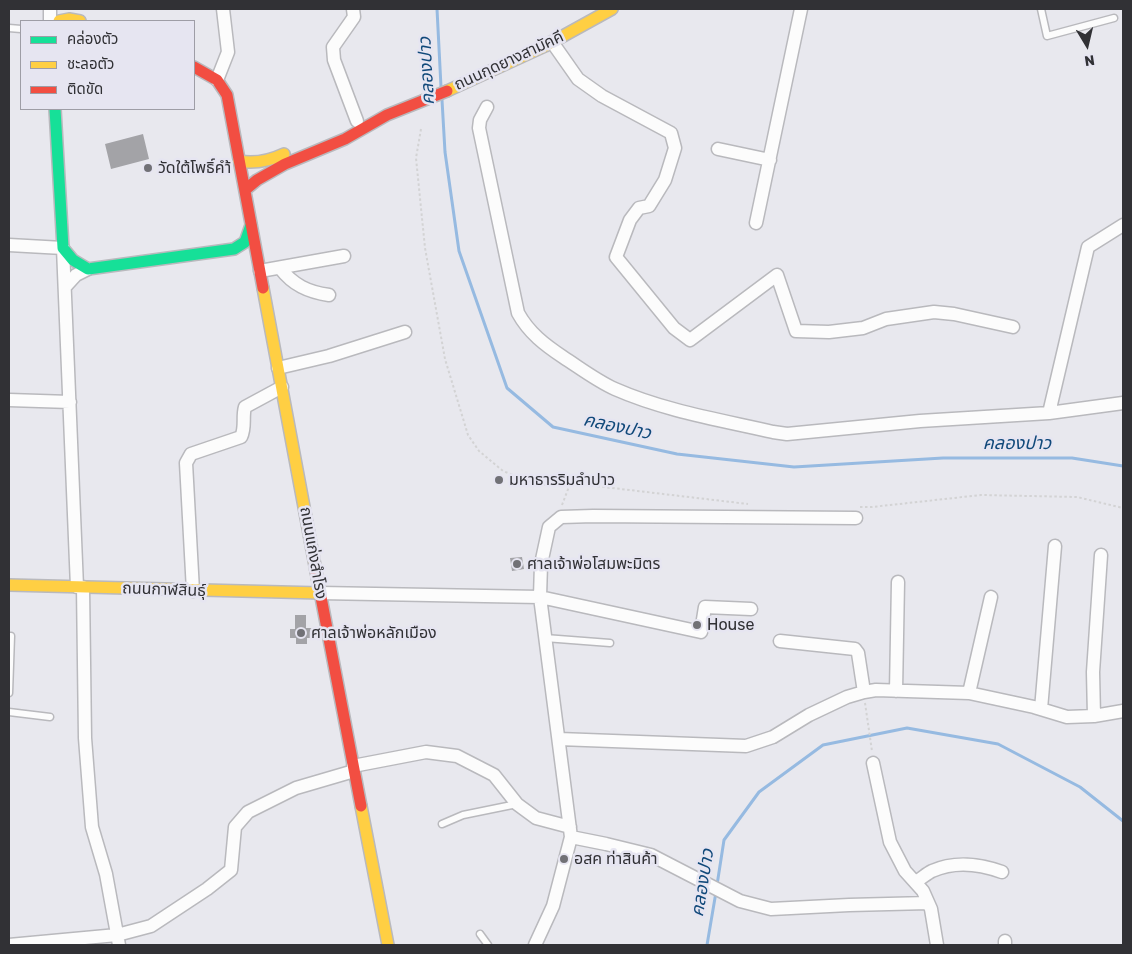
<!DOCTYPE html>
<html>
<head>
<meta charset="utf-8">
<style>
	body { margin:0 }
	#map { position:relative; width:1132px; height:954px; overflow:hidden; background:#e8e8ee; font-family:Rubik,"Noto Sans Thai",sans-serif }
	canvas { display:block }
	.frame { position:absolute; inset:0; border:10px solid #313135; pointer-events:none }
	.legend { position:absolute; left:20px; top:20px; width:175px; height:90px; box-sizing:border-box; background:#e6e5f1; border:1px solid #9e9da6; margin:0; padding:6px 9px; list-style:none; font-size:15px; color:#313135 }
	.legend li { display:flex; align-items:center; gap:10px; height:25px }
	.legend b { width:25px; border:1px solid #9e9da6 }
	.north { position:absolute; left:1062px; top:20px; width:50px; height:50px; -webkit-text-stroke:4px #e6e5f1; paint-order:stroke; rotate:171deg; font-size:14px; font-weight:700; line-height:20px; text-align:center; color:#313135 }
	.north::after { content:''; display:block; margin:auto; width:18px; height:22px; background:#313135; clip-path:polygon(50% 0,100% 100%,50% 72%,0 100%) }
</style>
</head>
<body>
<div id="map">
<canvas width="1132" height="954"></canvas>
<div class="frame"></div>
<ul class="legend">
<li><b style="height:6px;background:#16e098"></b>คล่องตัว</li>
<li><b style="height:6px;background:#ffcf43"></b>ชะลอตัว</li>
<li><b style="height:6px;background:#f24e42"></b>ติดขัด</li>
</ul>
<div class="north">N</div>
</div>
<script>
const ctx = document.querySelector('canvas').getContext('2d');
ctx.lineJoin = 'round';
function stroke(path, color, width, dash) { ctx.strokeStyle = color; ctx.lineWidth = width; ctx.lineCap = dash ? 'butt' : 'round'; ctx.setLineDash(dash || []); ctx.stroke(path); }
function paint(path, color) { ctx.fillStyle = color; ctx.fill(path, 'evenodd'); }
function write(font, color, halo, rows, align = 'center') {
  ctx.font = font + ' Rubik,"Noto Sans Thai",sans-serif'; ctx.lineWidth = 5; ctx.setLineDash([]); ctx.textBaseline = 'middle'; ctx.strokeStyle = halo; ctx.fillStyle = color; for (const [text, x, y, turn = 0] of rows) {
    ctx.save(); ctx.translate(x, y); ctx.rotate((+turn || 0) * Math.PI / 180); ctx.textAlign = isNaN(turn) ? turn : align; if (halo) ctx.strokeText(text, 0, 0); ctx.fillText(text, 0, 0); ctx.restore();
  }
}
const stream = new Path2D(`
	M437,9L441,87
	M442,100L445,152L459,251L507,388L553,427L677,454L794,467L943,458H1072L1123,466
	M717,885L724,840L759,792L823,745L907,728L998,744L1080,787L1123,821
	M707,945L716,892`);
const building = new Path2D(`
	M143,134L149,159L111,169L105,144Z
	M522,557L524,569L512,571L510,558Z
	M295,615H306V628H312V638H307V644H296V638H290V629H295Z`);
const path = new Path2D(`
	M421,129L416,158L425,248L445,359L468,435L479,451L503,471L538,485L570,483L748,504
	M562,505L570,484
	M860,507H872L981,495L1077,497L1123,508
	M865,703L872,751`);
const lane = new Path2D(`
	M1041,9L1047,36L1114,18
	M9,28L21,29
	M541,564L602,565
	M9,636H11L9,693
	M545,638L610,643
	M9,712L50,717
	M442,824L463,815L517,804
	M480,934L488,945`);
const street = new Path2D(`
	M50,9V21
	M353,9L354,17L333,47L334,60L357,121
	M552,42L578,79L602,96L671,133L675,148L665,180L649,206L639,208L630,220L616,257L674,328L690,340L777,275L796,331L829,332L863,328L886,319L934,312L954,314L1013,327
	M217,80L228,52L223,9
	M487,107L480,120L479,128L518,313C529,333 545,345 563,357C580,368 597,381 615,389C665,411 721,420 773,432L787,434L920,421L1049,413L1123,403
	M718,149L770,160
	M756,223L801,9
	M9,245L63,248L77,587
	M280,268C293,285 308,292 329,295
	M260,271L344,256
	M65,287L76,275L88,269
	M278,368L329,356L405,332
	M9,400L70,402
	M1049,413L1088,247L1123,225
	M83,587L85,738L92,827L106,874L119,945
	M193,591L186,463L191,454L241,437C246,427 242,417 245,407L282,387
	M320,593L540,597L701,632L705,607L751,609
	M780,641L855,649L858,653L864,692
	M896,691L898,582
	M969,693L991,597
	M1041,709L1055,546
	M1094,716L1093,672L1101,555
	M559,739L746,746L773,737L809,715L847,697L864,692L876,690L969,693L1034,707L1067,717L1094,716L1123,711
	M873,763L890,842L905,871L923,891L931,909L937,945
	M353,766L426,752L457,756L494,775L517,804L536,818L570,827
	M571,837L606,844L651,855L740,901L771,909L849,905L928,903
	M915,882C921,879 926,874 932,871C954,861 980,864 1002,872
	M9,945L117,935L151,926L207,889L231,870L235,827L248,812L296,788L354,771
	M535,945L553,906L571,837L540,597L541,564L549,527L561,517L593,516L856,518
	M1005,945V941`);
const fast = new Path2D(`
	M55,109L63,248L73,260L88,269L234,249L245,242L251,225`);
const slow = new Path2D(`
	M59,21L69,19L80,21
	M447,91L545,46L612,9
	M239,161C255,164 269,161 284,154
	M263,288L316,571
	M9,585L320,593
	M361,806L388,945`);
const jam = new Path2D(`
	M194,67L217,80L227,95L263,288
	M245,190L257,180L285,164L345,139L387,115L447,91
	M316,571L361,806`);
const markers = [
	[148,168,5,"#717176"],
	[499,480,5,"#717176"],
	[517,564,5,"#717176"],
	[697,625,5,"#717176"],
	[301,633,5,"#717176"],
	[564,859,5,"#717176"]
];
const streetNames = [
	["ถนนกุดยางสามัคคี",509,61,-25],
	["ถนนแก่งสำโรง",313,553,80],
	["ถนนกาฬสินธุ์",164,590,2]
];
const poiNames = [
	["วัดใต้โพธิ์คำ้",158,168],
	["มหาธารริมลำปาว",509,480],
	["ศาลเจ้าพ่อโสมพะมิตร",527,564],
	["House",707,625],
	["ศาลเจ้าพ่อหลักเมือง",311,633],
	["อสค ท่าสินค้า",574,859]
];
const waterNames = [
	["คลองปาว",427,71,-93],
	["คลองปาว",617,427,12],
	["คลองปาว",1017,444],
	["คลองปาว",703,883,-81]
];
stroke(stream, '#96bae1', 3);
paint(building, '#a3a3a7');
stroke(lane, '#b9b9bd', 9);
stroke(street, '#b9b9bd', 15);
stroke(fast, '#b9b9bd', 14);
stroke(slow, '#b9b9bd', 14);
stroke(jam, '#b9b9bd', 14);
stroke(path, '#d3d3d4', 2, [2.5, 2.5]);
stroke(lane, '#fcfcfc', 6);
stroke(street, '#fcfcfc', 12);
stroke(fast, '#16e098', 11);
stroke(slow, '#ffcf43', 11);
stroke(jam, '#f24e42', 11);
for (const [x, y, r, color] of markers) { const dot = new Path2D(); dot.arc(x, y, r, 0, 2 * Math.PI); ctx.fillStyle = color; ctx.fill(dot); stroke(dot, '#e6e5f1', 2); }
write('16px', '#313135', '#e6e5f1', streetNames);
write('16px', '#313135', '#e6e5f1', poiNames, 'left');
write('italic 18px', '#11497a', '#e6e5f1', waterNames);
</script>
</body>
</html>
